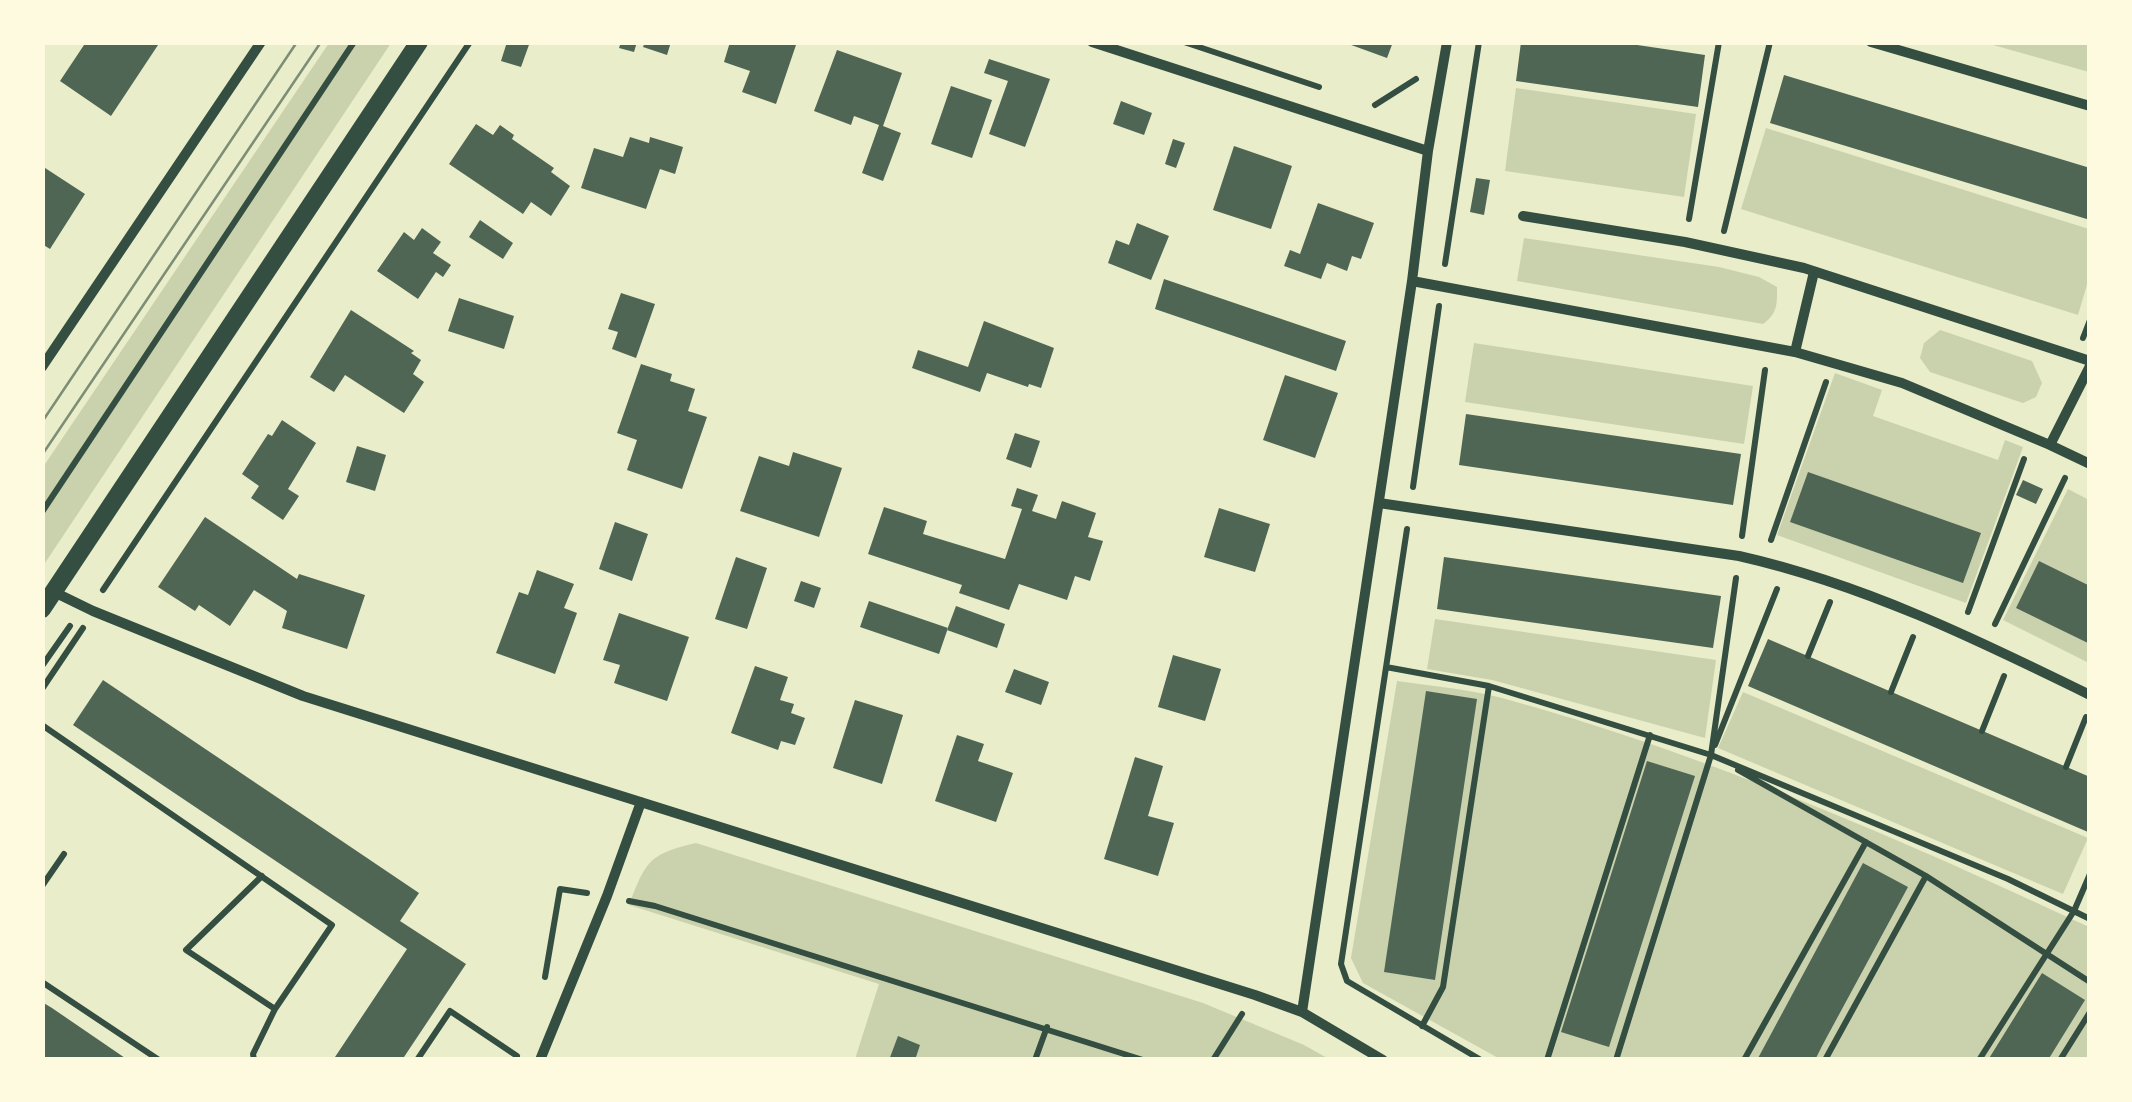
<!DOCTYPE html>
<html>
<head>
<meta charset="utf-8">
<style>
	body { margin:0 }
	#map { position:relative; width:2132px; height:1102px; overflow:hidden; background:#e9edc9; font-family:"Fira Sans",sans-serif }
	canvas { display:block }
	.frame { position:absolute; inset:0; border:45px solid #fefae0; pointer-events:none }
</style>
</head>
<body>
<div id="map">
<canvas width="2132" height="1102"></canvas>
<div class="frame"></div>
</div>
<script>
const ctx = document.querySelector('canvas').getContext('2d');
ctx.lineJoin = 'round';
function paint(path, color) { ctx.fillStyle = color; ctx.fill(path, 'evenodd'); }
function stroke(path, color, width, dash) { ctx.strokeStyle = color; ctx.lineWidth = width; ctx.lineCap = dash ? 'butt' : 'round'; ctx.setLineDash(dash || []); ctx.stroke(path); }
const green = new Path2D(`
	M329,43H391L43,566V467Z
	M1986,43H2089V72Z
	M1516,88L1696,114L1684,197L1505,171Z
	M1766,128L2089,229V278L2078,315L1741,209Z
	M1524,238L1719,267L1759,277L1777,287C1777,304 1778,313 1763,324L1517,281Z
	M1940,330L2032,361L2042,383L2036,397L2023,403L1930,372L1920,358L1924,343Z
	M1474,343L1753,386L1744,444L1465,402Z
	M1835,373L1882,390L1873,416L1998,460L2005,440L2023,447L1966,603L1777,535Z
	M2068,489L2089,500V663L2003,620Z
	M1435,619L1716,660L1705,738L1492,680L1427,669Z
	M1397,681C1431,686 1468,689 1502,698C1701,752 1903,840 2089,927V1059H1500L1363,983L1351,958Z
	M1743,692L2088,838L2063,894L1718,748Z
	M696,843L1203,1003L1304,1045L1329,1059H855L879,984L629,905C646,861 649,854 696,843Z`);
const building = new Path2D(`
	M86,42H160L111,116L60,81Z
	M507,42H530L521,67L501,61Z
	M621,42H637L634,52L619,48Z
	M645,42H671L667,55L643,47Z
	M730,42H797L776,104L742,92L750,71L724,62Z
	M1343,42H1393L1387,58Z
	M1521,42H1617L1705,55L1698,107L1516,81Z
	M837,50L902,73L883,126L901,133L883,181L862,173L879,125L854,116L851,125L814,111Z
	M989,59L1050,79L1025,147L989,134L1008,81L984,73Z
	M1784,75L2090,168V220L1770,123Z
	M951,86L992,100L972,158L931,144Z
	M1121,101L1152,113L1144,135L1113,124Z
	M476,124L493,135L500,125L514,135L512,139L554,168L551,172L570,186L551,216L531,202L523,214L449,164Z
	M630,137L649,143L650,137L683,147L675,174L660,169L646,209L581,188L594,148L623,157Z
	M1173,139L1185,143L1176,168L1165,164Z
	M1234,146L1292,166L1271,229L1213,210Z
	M42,166L85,194L50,249L42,244Z
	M1476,178L1490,180L1484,215L1470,212Z
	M1318,203L1374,223L1361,259L1352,256L1347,271L1327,263L1321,279L1284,266L1290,250L1300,254Z
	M480,220L513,243L503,259L469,237Z
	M1137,223L1169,236L1151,280L1108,263L1116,240L1129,245Z
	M422,228L441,242L433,253L451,265L443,277L436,272L418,299L377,271L404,232L414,240Z
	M1164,279L1346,341L1336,371L1155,309Z
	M621,293L655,304L636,358L612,349L618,332L608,329Z
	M459,298L514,316L504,349L448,331Z
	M351,310L414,351L411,353L421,360L413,374L424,382L404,413L345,375L334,392L310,377Z
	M984,321L1054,348L1041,388L1029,384L1028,387L987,373L980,392L912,368L918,350L968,367Z
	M641,364L672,374L670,381L695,389L688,411L707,417L682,489L627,470L637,440L617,433Z
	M1285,375L1338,393L1315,458L1263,440Z
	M1466,414L1741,454L1733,505L1459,465Z
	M282,420L316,443L288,489L299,496L283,520L251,498L259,486L242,474L268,434L272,436Z
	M1015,433L1040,441L1031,468L1006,459Z
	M357,446L386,455L375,491L346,482Z
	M793,452L842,468L819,537L740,511L759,456L789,466Z
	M1808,472L1981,533L1963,583L1790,522Z
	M2023,480L2043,489L2036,504L2016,495Z
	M1017,488L1038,495L1032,511L1056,519L1062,501L1096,513L1088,537L1103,541L1090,581L1075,576L1067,600L1019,584L1009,610L959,593L962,585L868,554L884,507L927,521L923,534L1005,559L1022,509L1011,506Z
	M1219,508L1270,524L1255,572L1204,557Z
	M205,517L297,579L299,574L365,595L347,649L282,628L287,611L254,590L230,626L199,605L195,611L158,587Z
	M615,522L648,534L632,581L599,569Z
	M736,557L767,568L747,629L715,619Z
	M1444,557L1721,596L1713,648L1437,609Z
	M2039,561L2090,586V644L2016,608Z
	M537,570L574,584L564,608L577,613L555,674L496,653L519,592L528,595Z
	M801,581L821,588L814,608L794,601Z
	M869,601L948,628L939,654L860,627Z
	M956,606L1005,624L997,648L947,630Z
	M619,613L689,637L667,701L614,683L620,665L603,660Z
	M1768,639L2090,777L2088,832L1748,686Z
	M1173,655L1221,669L1205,721L1158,707Z
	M755,666L788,677L780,700L794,704L791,713L805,718L795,745L781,741L778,750L731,733Z
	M1014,669L1049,682L1041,705L1005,692Z
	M103,680L419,893L400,921L466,964L402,1060H333L407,949L73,725Z
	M1426,691L1477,699L1435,980L1384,972Z
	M855,700L903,715L882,784L833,768Z
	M957,735L984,744L978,761L1013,773L996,822L935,801Z
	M1135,757L1163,766L1148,816L1174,823L1158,876L1104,859Z
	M1647,761L1695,776L1609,1047L1561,1032Z
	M1863,863L1908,887L1822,1046L1815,1060H1757Z
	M2042,973L2085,1000L2048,1060H1988Z
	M42,1002L52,1008L128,1060H42Z
	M898,1036L920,1045L915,1060H889Z`);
const path = new Path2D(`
	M1184,42L1319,87
	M1375,105L1416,79
	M1689,219L1719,42
	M1724,231L1770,42
	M1445,264L1479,42
	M2083,338L2090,320
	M1413,487L1439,306
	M42,512L354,42
	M1407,529L1341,964L1347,981L1481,1060
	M1742,536L1765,370
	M1771,540L1826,382
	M103,590L470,42
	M1968,612L2024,459
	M1995,624L2065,478
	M1808,656L1830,602
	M42,666L70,626
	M1386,667L1489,686L1711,755L1616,1060
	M42,689L83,628
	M1891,692L1913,637
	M42,725L332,925L275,1009L253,1054L254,1060
	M1982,731L2004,676
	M1715,745L1777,589
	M1711,755L1736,578
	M1711,755L2008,879L2090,919
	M2066,767L2086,717
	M1738,770L1926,876
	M262,876L186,950L275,1009
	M42,886L64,854
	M629,901L655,906L1143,1060
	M545,977L560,889L587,893
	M42,982L159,1060
	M1422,1026L1443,987L1489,686
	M417,1060L450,1011L517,1056
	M1035,1060L1047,1027
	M1213,1060L1242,1014
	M1547,1060L1650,735
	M1744,1060L1866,842
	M1825,1060L1926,876L2090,982
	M1979,1060L2074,911L2090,874
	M2060,1060L2090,1012`);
const minor = new Path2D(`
	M1092,42L1428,151
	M1871,42L2090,106
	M1523,216L1685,242L1804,268L2090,361
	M1412,281L1795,352L1902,383L2050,445
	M1795,352L1814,272
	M2090,366L2050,445L2090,464
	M42,367L261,42
	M1379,503L1739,556C1863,584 1976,639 2090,695
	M54,592L93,611L303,696L1255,995L1302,1012L1383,1060
	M1302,1012L1412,281L1428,151L1447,42
	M540,1060L607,896L641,802`);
const tertiary = new Path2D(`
	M42,609L419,42`);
const tram = new Path2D(`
	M42,422L297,42
	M42,455L321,42`);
paint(green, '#cad2ad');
paint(building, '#4f6655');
stroke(path, '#344e41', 6);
stroke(minor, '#344e41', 10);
stroke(tertiary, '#344e41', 18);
stroke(tram, '#7c8e77', 2.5);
</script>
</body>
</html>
